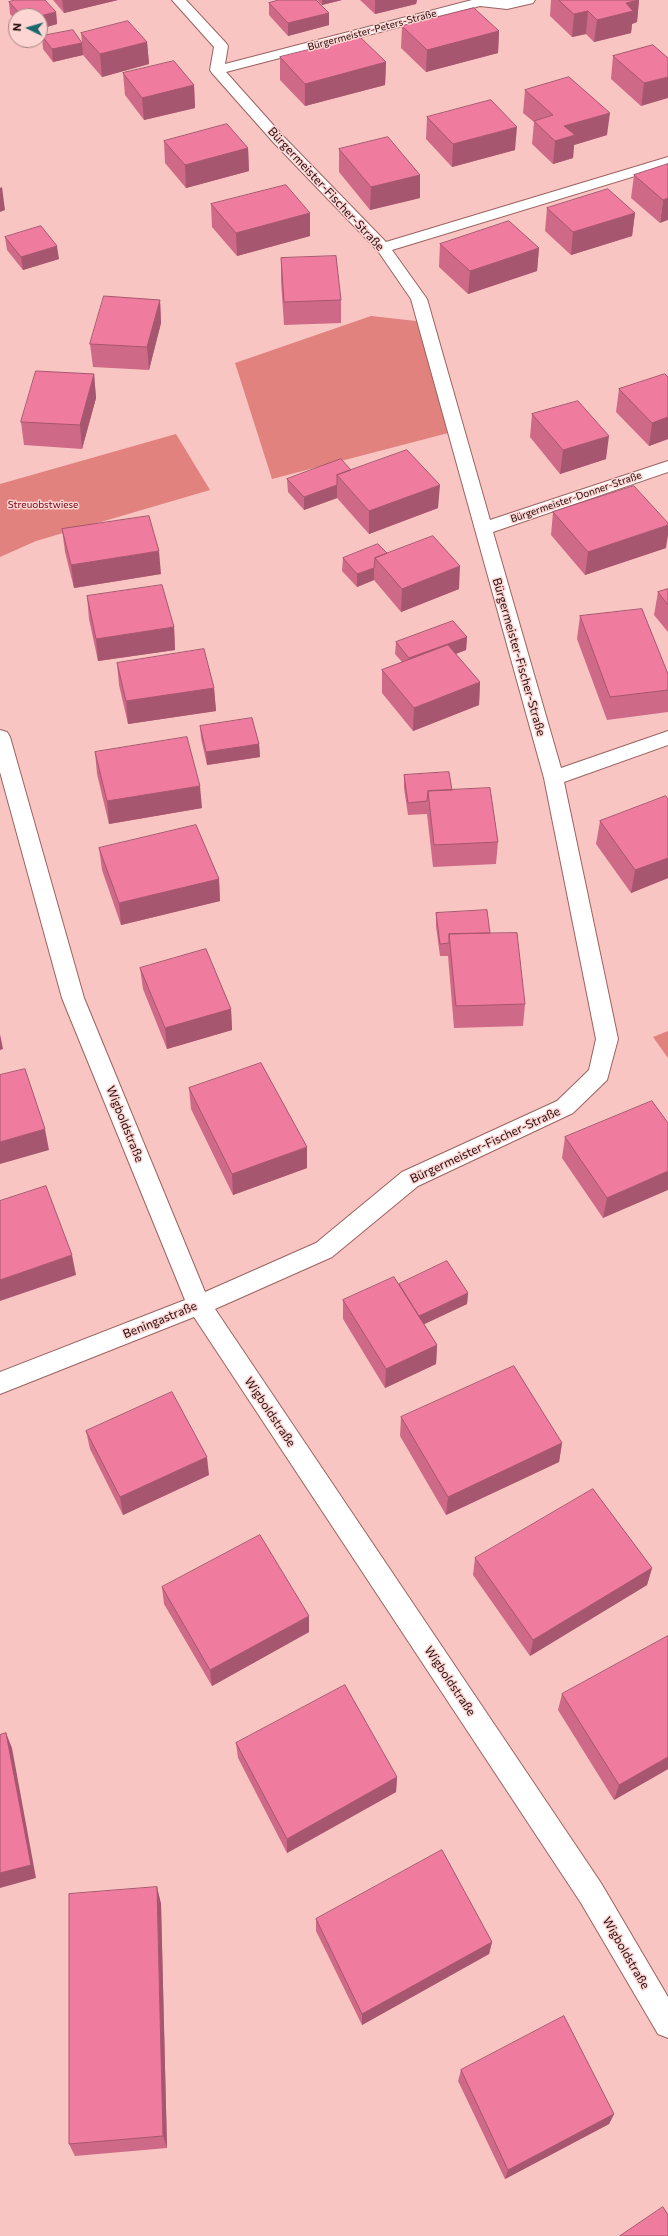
<!DOCTYPE html>
<html>
<head>
<meta charset="utf-8">
<style>
	body { margin:0 }
	#map { position:relative; width:668px; height:2236px; overflow:hidden; background:#f8c5c2; font-family:Commissioner,sans-serif }
	canvas { display:block }
	.north { position:absolute; left:8px; top:8px; width:40px; height:40px; box-sizing:border-box; background:#fdd5d3; border:1px solid #a68584; border-radius:50%; rotate:275deg; font-size:11px; font-weight:700; line-height:16px; text-align:center; color:#230d0d }
	.north::after { content:''; display:block; margin:auto; width:14px; height:18px; background:#1a686d; clip-path:polygon(50% 0,100% 100%,50% 72%,0 100%) }
</style>
</head>
<body>
<div id="map">
<canvas width="668" height="2236"></canvas>
<div class="north">N</div>
</div>
<script>
const ctx = document.querySelector('canvas').getContext('2d');
ctx.lineJoin = 'round';
function paint(path, color) { ctx.fillStyle = color; ctx.fill(path, 'evenodd'); }
function stroke(path, color, width, dash) { ctx.strokeStyle = color; ctx.lineWidth = width; ctx.lineCap = dash ? 'butt' : 'round'; ctx.setLineDash(dash || []); ctx.stroke(path); }
function write(font, color, halo, rows, align = 'center') {
  ctx.font = font + ' Commissioner,sans-serif'; ctx.lineWidth = 3; ctx.setLineDash([]); ctx.textBaseline = 'middle'; ctx.strokeStyle = halo; ctx.fillStyle = color; for (const [text, x, y, turn = 0] of rows) {
    ctx.save(); ctx.translate(x, y); ctx.rotate((+turn || 0) * Math.PI / 180); ctx.textAlign = isNaN(turn) ? turn : align; if (halo) ctx.strokeText(text, 0, 0); ctx.fillText(text, 0, 0); ctx.restore();
  }
}
const green = new Path2D(`
	M371,316L425,322L456,431L272,479L235,363Z
	M176,434L210,490L36,541L0,557V484Z
	M668,1031V1058L653,1037Z`);
const minor = new Path2D(`
	M172,0H186L226,43L228,46L225,64L472,0H535L533,3L507,9L480,6L226,72L284,137L386,242L668,157V166L392,250L427,299L490,520L668,461V472L493,532L561,768L668,731V745L564,782L618,1039L607,1080L573,1113L418,1186L332,1257L215,1309L601,1883L668,1997V2038L658,2034L581,1903L194,1317L0,1394V1372L185,1300L62,998L0,772V730L7,732L10,737L84,998L205,1292L316,1243L402,1172L557,1101L589,1070L596,1039L544,778L411,299L378,251L274,143L212,73L210,70L214,47Z`);
const wall = new Path2D(`
	M53,0H118L64,13Z
	M317,0H342L322,5Z
	M360,0H417L416,4L375,14Z
	M551,0H639L637,22L632,24L631,33L594,42L586,34L572,37L550,16Z
	M9,2L56,12L57,24L40,29V16H16V20L10,14Z
	M269,3L329,13V25L288,36L269,15Z
	M402,26L499,31L498,53L426,72L401,48Z
	M81,33L147,42L149,64L102,77L83,55L53,62L43,49L42,36L82,43Z
	M653,45L641,106L611,79L613,56Z
	M280,57L386,62L385,85L305,106L280,80Z
	M123,73L194,85L195,108L144,120L125,95Z
	M525,90L607,135L574,145L573,158L553,164L532,144L534,122L523,113Z
	M427,117L515,150L452,167L426,139Z
	M164,141L248,148L249,171L186,188L165,163Z
	M339,149L420,175V198L370,210L339,172Z
	M668,164L660,223L631,198L634,175Z
	M211,204L310,213V236L237,256L212,227Z
	M547,208L635,213L632,236L571,255L545,231Z
	M5,237L59,259L23,270L7,250Z
	M440,244L539,248L537,271L468,294L439,267Z
	M281,258L341,300V323L284,325L281,281Z
	M160,300L161,323L149,370L93,367L90,344Z
	M94,374L96,398L82,449L24,445L21,422Z
	M668,377V439L649,446L616,412L619,389Z
	M532,414L606,459L560,474L530,437Z
	M351,470L438,508L369,534L337,498L304,510L288,492L287,479Z
	M553,512L666,548L585,575L551,535Z
	M62,529L161,574L74,588L65,552Z
	M387,553L459,589L401,612L374,580L357,587L342,571L343,558Z
	M668,589V632L654,615L658,592Z
	M87,596L174,627L175,650L98,661L89,619Z
	M580,616L668,674V712L607,720L577,639Z
	M467,637L466,650L456,654L480,682L479,705L413,731L382,693V670L402,662L395,654L396,642Z
	M117,663L214,688L216,711L128,724L119,685Z
	M200,726L259,744L260,757L207,765L201,738Z
	M95,752L202,808L109,824L97,774Z
	M404,775L452,790L498,842L496,864L433,867L427,814L408,815L404,788Z
	M668,799V878L631,893L596,844L600,821Z
	M99,848L219,879L220,901L121,925L102,870Z
	M436,913L490,933L525,1004L523,1026L454,1028L448,956H440L436,926Z
	M140,968L231,1009L232,1030L167,1049L143,989Z
	M189,1088L307,1168L233,1195L191,1109Z
	M668,1123L603,1218L562,1158L565,1137Z
	M399,1284L468,1293L467,1304L424,1324L437,1345L436,1364L385,1388L343,1319V1300Z
	M401,1417L562,1443L559,1462L446,1515L400,1436Z
	M86,1431L209,1475L123,1515L90,1449Z
	M475,1558L652,1568L647,1585L530,1656L473,1575Z
	M162,1587L309,1632L212,1686L164,1604Z
	M562,1694L668,1769L614,1800L558,1710Z
	M236,1743L397,1777L396,1792L287,1853L238,1758Z
	M157,1887L161,1904L167,2148L75,2156L69,2144Z
	M316,1919L492,1942L489,1954L362,2025L316,1931Z
	M461,2070L614,2114L609,2124L505,2179L458,2081Z`);
const shadedWall = new Path2D(`
	M62,0H118L64,13Z
	M322,0H342L322,5Z
	M375,0H417L416,4L375,14Z
	M639,0L637,22L632,24L631,33L594,42L597,20L626,3Z
	M588,11L586,34L572,37L574,14Z
	M56,12L57,24L40,29V16Z
	M329,13V25L288,36V23Z
	M499,31L498,53L426,72L427,50Z
	M147,42L149,64L102,77L100,54Z
	M82,43L83,55L53,62L52,49Z
	M386,62L385,85L305,106V84Z
	M668,77V98L641,106L644,83Z
	M194,85L195,108L144,120L142,98Z
	M610,113L607,135L574,145L573,158L553,164L555,141L564,126Z
	M517,127L515,150L452,167L453,144Z
	M248,148L249,171L186,188L185,165Z
	M420,175V198L370,210L371,187Z
	M2,187L5,210L0,212V188Z
	M668,198V220L660,223L663,200Z
	M310,213V236L237,256L236,233Z
	M635,213L632,236L571,255L573,232Z
	M57,246L59,259L23,270L21,257Z
	M539,248L537,271L468,294L470,271Z
	M160,300L161,323L149,370L147,347Z
	M94,374L96,398L82,449L80,425Z
	M668,417V439L649,446L652,423Z
	M609,436L606,459L560,474L563,450Z
	M337,485V498L304,510V497Z
	M440,485L438,508L369,534V511Z
	M668,525V535L666,548L585,575L588,552Z
	M159,551L161,574L74,588L71,565Z
	M460,566L459,589L401,612L402,589Z
	M374,568V580L357,587V574Z
	M174,627L175,650L98,661L96,639Z
	M467,637L466,650L409,671V658Z
	M480,682L479,705L413,731L414,708Z
	M214,688L216,711L128,724L126,701Z
	M259,744L260,757L207,765L206,752Z
	M200,786L202,808L109,824L107,801Z
	M668,858V878L631,893L635,870Z
	M219,879L220,901L121,925L119,903Z
	M231,1009L232,1030L167,1049L165,1028Z
	M0,1034L3,1049L0,1050Z
	M45,1129L49,1150L0,1164V1142Z
	M307,1147V1168L233,1195L232,1174Z
	M668,1171V1190L603,1218L607,1198Z
	M72,1255L76,1275L0,1301V1280Z
	M468,1293L467,1304L414,1329L415,1318Z
	M437,1345L436,1364L385,1388L386,1369Z
	M562,1443L559,1462L446,1515L448,1497Z
	M207,1457L209,1475L123,1515L120,1497Z
	M652,1568L647,1585L530,1656L533,1640Z
	M309,1616V1632L212,1686L210,1670Z
	M6,1733L12,1748L36,1878L0,1888V1873Z
	M668,1757V1769L614,1800L619,1785Z
	M397,1777L396,1792L287,1853V1839Z
	M157,1887L161,1904L167,2148L163,2136Z
	M492,1942L489,1954L362,2025V2014Z
	M614,2114L609,2124L505,2179L508,2170Z`);
const building = new Path2D(`
	M15,0H45L56,12L40,16H22L9,2Z
	M279,0H316L329,13L288,23L269,3Z
	M559,0H639L626,3L633,11L597,20L588,11L574,14Z
	M474,8L499,31L427,50L402,26Z
	M128,21L147,42L100,54L81,33Z
	M73,30L82,43L52,49L42,36Z
	M360,37L386,62L305,84L280,57Z
	M653,45L668,58V77L644,83L613,56Z
	M174,61L194,85L142,98L123,73Z
	M569,77L610,113L564,126L575,135L555,141L534,121L553,115L525,90Z
	M491,100L517,127L453,144L427,117Z
	M227,124L248,148L185,165L164,141Z
	M388,137L420,175L371,187L339,149Z
	M668,164V198L663,200L634,175Z
	M286,185L310,213L236,233L211,204Z
	M608,189L635,213L573,232L547,208Z
	M509,221L539,248L470,271L440,244Z
	M41,226L57,246L21,257L5,237Z
	M336,256L341,300L284,302L281,258Z
	M104,296L160,300L147,347L90,344Z
	M36,371L94,374L80,425L21,422Z
	M665,374L668,377V417L652,423L619,389Z
	M578,401L609,436L563,450L532,414Z
	M407,450L440,485L369,511L337,475Z
	M341,459L351,470L337,475V485L304,497L287,479Z
	M634,486L668,523V525L588,552L553,512Z
	M149,516L159,551L71,565L62,529Z
	M433,536L460,566L402,589L375,558Z
	M378,544L387,553L375,558L374,568L357,574L343,558Z
	M162,585L174,627L96,639L87,596Z
	M668,589V605L658,592Z
	M642,609L668,674V690L610,697L580,616Z
	M453,621L467,637L409,658L396,642Z
	M448,645L480,682L414,708L382,670Z
	M204,649L214,688L126,701L117,663Z
	M252,718L259,744L206,752L200,726Z
	M187,737L200,786L107,801L95,752Z
	M449,772L452,790L428,791L427,801L408,803L404,775Z
	M490,788L498,842L434,845L428,791Z
	M666,796L668,799V858L635,870L600,821Z
	M196,825L219,879L119,903L99,848Z
	M487,910L490,933L449,934V943L440,944L436,913Z
	M517,933L525,1004L456,1006L449,934Z
	M206,949L231,1009L165,1028L140,968Z
	M261,1063L307,1147L232,1174L189,1088Z
	M25,1069L45,1129L0,1142V1075Z
	M652,1101L668,1123V1171L607,1198L565,1137Z
	M46,1186L72,1255L0,1280V1201Z
	M447,1261L468,1293L419,1316L399,1284Z
	M394,1277L437,1345L386,1369L343,1300Z
	M514,1366L562,1443L448,1497L401,1417Z
	M172,1392L207,1457L120,1497L86,1431Z
	M593,1489L652,1568L533,1640L475,1558Z
	M260,1535L309,1616L210,1670L162,1587Z
	M668,1636V1757L619,1785L562,1694Z
	M345,1685L397,1777L287,1839L236,1743Z
	M6,1733L31,1865L0,1873V1735Z
	M442,1850L492,1942L362,2014L316,1919Z
	M157,1887L163,2136L69,2144V1894Z
	M564,2016L614,2114L508,2170L461,2070Z
	M663,2207L668,2215V2236H620Z`);
const farStreetnames = [
	["Bürgermeister-Peters-Straße",372,30,-15],
	["Bürgermeister-Donner-Straße",576,497,-19]
];
const farParknames = [
	["Streuobstwiese",43,505]
];
const streetNames = [
	["Bürgermeister-Fischer-Straße",326,189,47],
	["Bürgermeister-Fischer-Straße",519,657,74],
	["Wigboldstraße",125,1124,68],
	["Bürgermeister-Fischer-Straße",485,1145,-25],
	["Beningastraße",160,1320,-22],
	["Wigboldstraße",270,1412,56],
	["Wigboldstraße",450,1681,56],
	["Wigboldstraße",626,1953,60]
];
paint(green, '#e1827f');
stroke(minor, '#9b6360', 2);
paint(minor, '#fff');
paint(wall, '#ce6a88');
paint(shadedWall, '#a7566f');
paint(building, '#ef7b9e');
stroke(building, '#a7566f', 1);
write('10px', '#230d0d', '#fdd5d3', farStreetnames);
write('10px', '#700013', '#fdd5d3', farParknames);
write('12px', '#230d0d', '#fdd5d3', streetNames);
</script>
</body>
</html>
